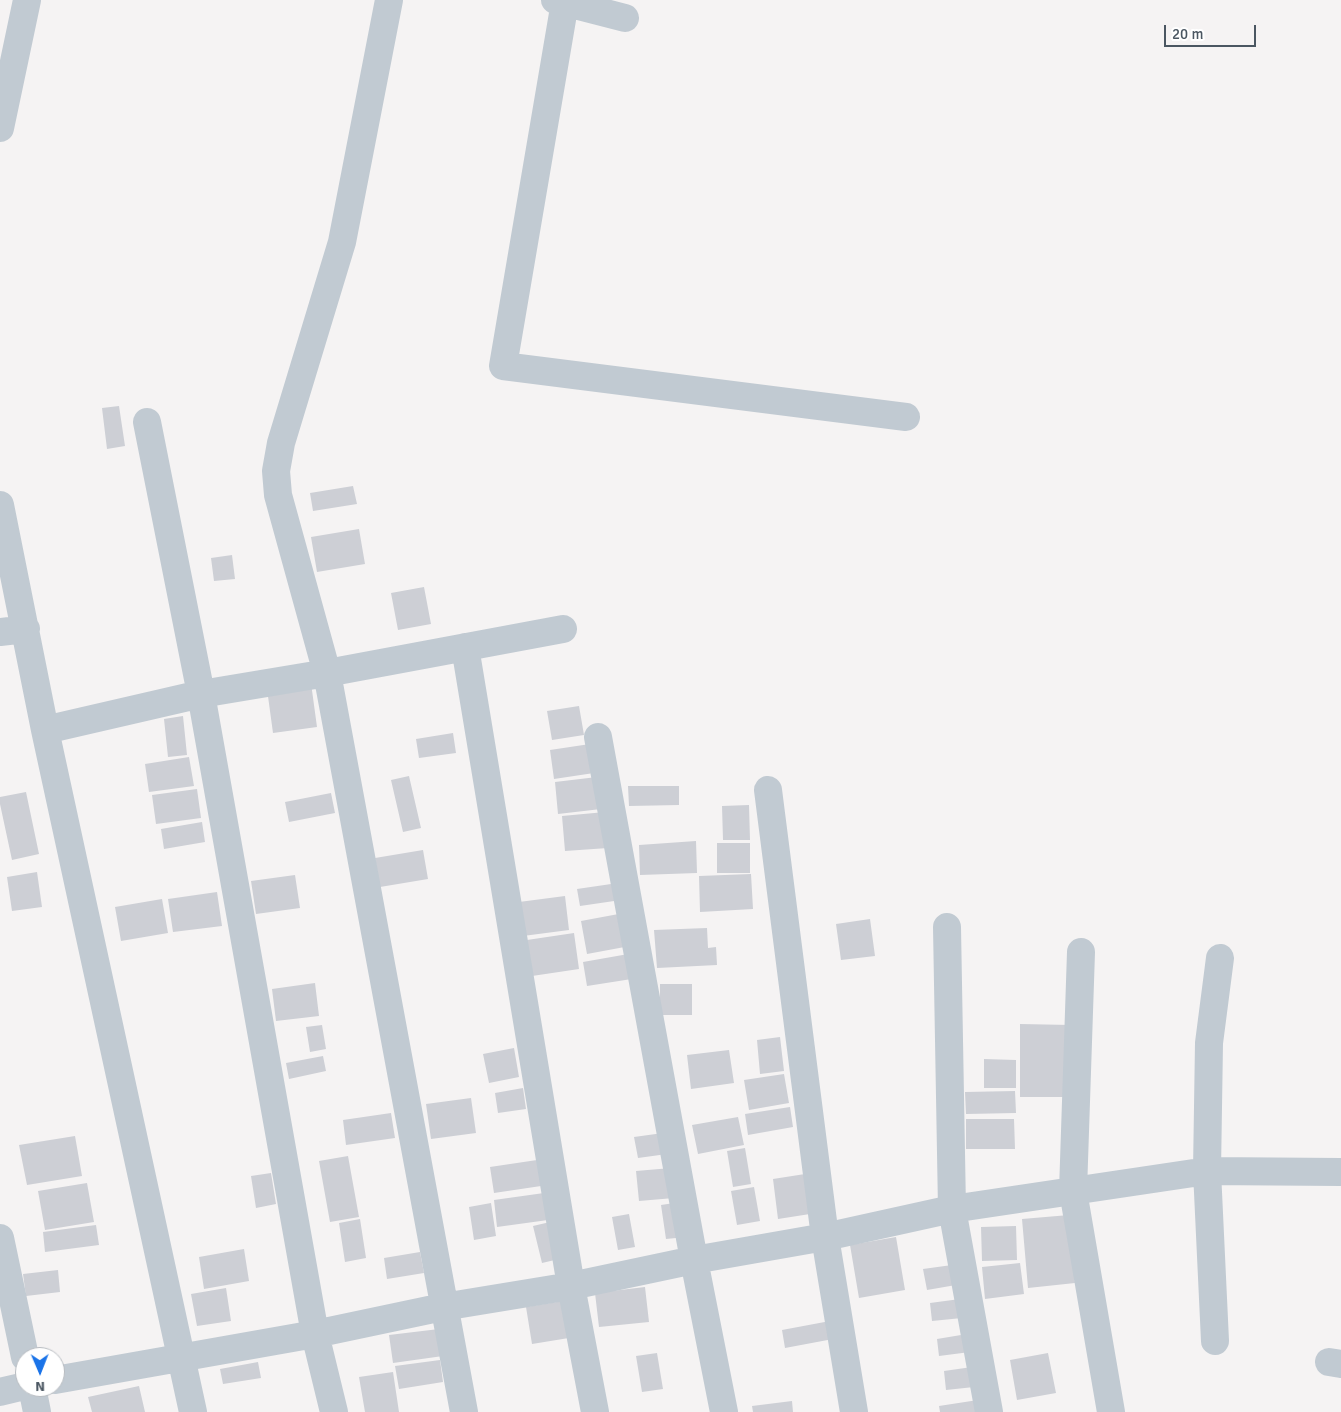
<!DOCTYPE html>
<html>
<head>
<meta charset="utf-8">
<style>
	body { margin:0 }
	#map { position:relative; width:1341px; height:1412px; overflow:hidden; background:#f5f3f3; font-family:Signika,sans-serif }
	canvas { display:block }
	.north { position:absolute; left:15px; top:1347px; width:50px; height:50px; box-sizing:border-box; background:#fff; border:1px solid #b7bbc0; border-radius:50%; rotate:179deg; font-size:14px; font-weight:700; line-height:20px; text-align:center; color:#4a5661 }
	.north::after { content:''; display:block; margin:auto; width:18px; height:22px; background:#1a73e8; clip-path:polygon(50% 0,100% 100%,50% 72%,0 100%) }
	.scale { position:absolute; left:1164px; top:25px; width:92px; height:22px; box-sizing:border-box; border:2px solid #4a5661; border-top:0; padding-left:6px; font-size:15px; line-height:18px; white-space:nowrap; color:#4a5661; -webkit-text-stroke:4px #fff; paint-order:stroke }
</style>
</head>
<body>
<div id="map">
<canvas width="1341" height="1412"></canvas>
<div class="north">N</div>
<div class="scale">20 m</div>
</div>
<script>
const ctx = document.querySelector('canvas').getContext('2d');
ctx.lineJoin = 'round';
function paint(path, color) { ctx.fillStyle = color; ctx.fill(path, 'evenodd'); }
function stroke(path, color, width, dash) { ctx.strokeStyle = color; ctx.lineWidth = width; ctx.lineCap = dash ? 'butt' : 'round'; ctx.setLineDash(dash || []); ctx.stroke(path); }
const building = new Path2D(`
	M119,406L125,446L107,449L102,408Z
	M353,486L357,504L313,511L310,493Z
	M359,529L365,564L317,572L311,537Z
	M232,555L235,579L214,581L211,558Z
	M424,587L431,624L398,630L391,593Z
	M311,683L317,727L273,733L267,689Z
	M579,706L584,735L552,740L547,711Z
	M183,716L187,755L168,757L164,719Z
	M453,733L456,753L419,758L416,739Z
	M590,744L594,773L554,779L550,750Z
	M189,757L194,786L149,792L145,764Z
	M409,776L421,828L403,832L391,780Z
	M597,777L601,809L558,814L555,782Z
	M628,786H679V805L629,806Z
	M197,789L201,818L156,824L152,795Z
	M26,792L39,854L12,860L0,804V797Z
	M331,793L335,813L289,822L285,802Z
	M749,805L750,840H723L722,806Z
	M605,812L608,848L565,851L562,816Z
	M202,822L205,842L164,849L161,829Z
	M696,841L697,873L640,875L639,845Z
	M717,843H750V873H717Z
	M423,850L428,879L380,887L375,858Z
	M37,872L42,907L12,911L7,877Z
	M751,874L753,909L700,912L699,876Z
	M295,875L300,908L256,914L251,881Z
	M618,883L621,900L580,906L577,889Z
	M217,892L222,926L173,932L168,899Z
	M565,896L569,930L523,936L519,902Z
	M162,899L168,933L121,941L115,907Z
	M624,913L630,946L587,954L581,921Z
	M870,919L875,956L841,960L836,924Z
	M707,928L708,948L716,947L717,965L657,968L654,930Z
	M574,933L579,969L532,976L527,940Z
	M634,953L638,978L587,986L583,962Z
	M315,983L319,1016L276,1021L272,989Z
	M660,984H692V1015H660Z
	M1020,1024L1071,1025L1070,1097H1020Z
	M322,1025L326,1049L310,1052L306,1027Z
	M780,1037L784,1071L760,1074L757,1040Z
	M514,1048L519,1077L489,1083L483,1054Z
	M729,1050L734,1083L691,1089L687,1055Z
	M323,1056L326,1071L289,1079L286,1063Z
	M984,1059L1016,1060V1088H984Z
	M784,1074L789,1103L749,1110L744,1080Z
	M523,1088L526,1109L498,1113L495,1093Z
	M1015,1091L1016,1113L966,1114L965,1092Z
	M471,1098L476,1133L431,1139L426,1104Z
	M790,1107L793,1127L748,1135L745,1114Z
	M391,1113L395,1138L346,1145L343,1120Z
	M738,1117L744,1145L698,1154L692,1125Z
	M966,1119H1014L1015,1149H966Z
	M663,1133L667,1154L638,1158L634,1137Z
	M75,1136L82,1176L27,1185L19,1145Z
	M745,1148L751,1184L733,1187L727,1151Z
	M348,1156L359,1217L330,1222L319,1161Z
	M537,1160L541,1186L494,1193L490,1167Z
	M671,1168L674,1198L639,1201L636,1171Z
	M271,1173L276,1204L256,1208L251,1176Z
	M805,1174L810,1214L778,1219L773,1179Z
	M87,1183L94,1222L45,1230L38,1191Z
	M754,1187L760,1221L737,1225L731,1191Z
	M544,1193L548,1220L497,1227L494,1200Z
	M681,1202L686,1237L666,1239L661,1205Z
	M491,1203L496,1236L474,1240L469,1207Z
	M629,1214L635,1247L618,1250L612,1217Z
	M1069,1215L1075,1283L1028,1288L1022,1219Z
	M360,1219L366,1258L345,1262L339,1223Z
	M550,1222L559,1259L542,1263L533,1226Z
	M96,1225L99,1245L45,1252L43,1232Z
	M1016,1226L1017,1260L982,1261L981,1227Z
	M896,1237L905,1290L859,1298L850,1245Z
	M244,1249L249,1281L204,1289L199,1257Z
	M420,1252L424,1273L387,1279L384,1258Z
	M1020,1263L1024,1294L985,1299L982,1267Z
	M952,1265L956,1285L927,1290L923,1269Z
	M58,1270L60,1292L26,1296L23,1274Z
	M645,1287L649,1322L599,1327L595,1293Z
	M226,1288L231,1321L197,1326L191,1294Z
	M960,1299L962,1318L932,1321L930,1303Z
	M569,1300L575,1337L532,1344L526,1307Z
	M830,1321L833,1339L785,1348L782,1330Z
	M439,1329L443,1356L393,1363L389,1335Z
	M967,1334L970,1352L939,1356L937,1339Z
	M657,1353L663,1389L642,1392L636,1356Z
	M1048,1353L1056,1393L1017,1400L1010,1360Z
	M440,1360L443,1382L399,1389L395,1366Z
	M258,1362L261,1378L223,1384L220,1369Z
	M972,1367L974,1387L946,1390L944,1371Z
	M393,1372L399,1412H365L359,1377Z
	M139,1386L145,1412H92L88,1397Z
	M978,1400L980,1412H940L939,1406Z
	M792,1401L793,1412H753L752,1406Z`);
const minor = new Path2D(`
	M389,0L342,242L281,443L276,471L278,495L327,673L464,1412
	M555,0L625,18
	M565,2L503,366L906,417
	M0,128L27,0
	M147,422L201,694L315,1334L334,1412
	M0,505L45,730L193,1412
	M0,632L26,629
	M465,647L571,1286L595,1412
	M45,730L201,694L327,673L563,629
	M598,737L694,1260L724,1412
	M768,790L825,1237L854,1412
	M947,927L952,1209L989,1412
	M1081,952L1073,1191L1111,1412
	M0,1238L25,1357
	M1215,1341L1207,1171L1209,1043L1220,958
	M1329,1362L1341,1364
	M55,1380L315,1334L443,1307L571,1286L694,1260L825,1237L952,1209L1207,1171L1341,1172
	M32,1387L37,1412
	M0,1392L25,1386`);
paint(building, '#cdcfd5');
stroke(minor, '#c1cad2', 28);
</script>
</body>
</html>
